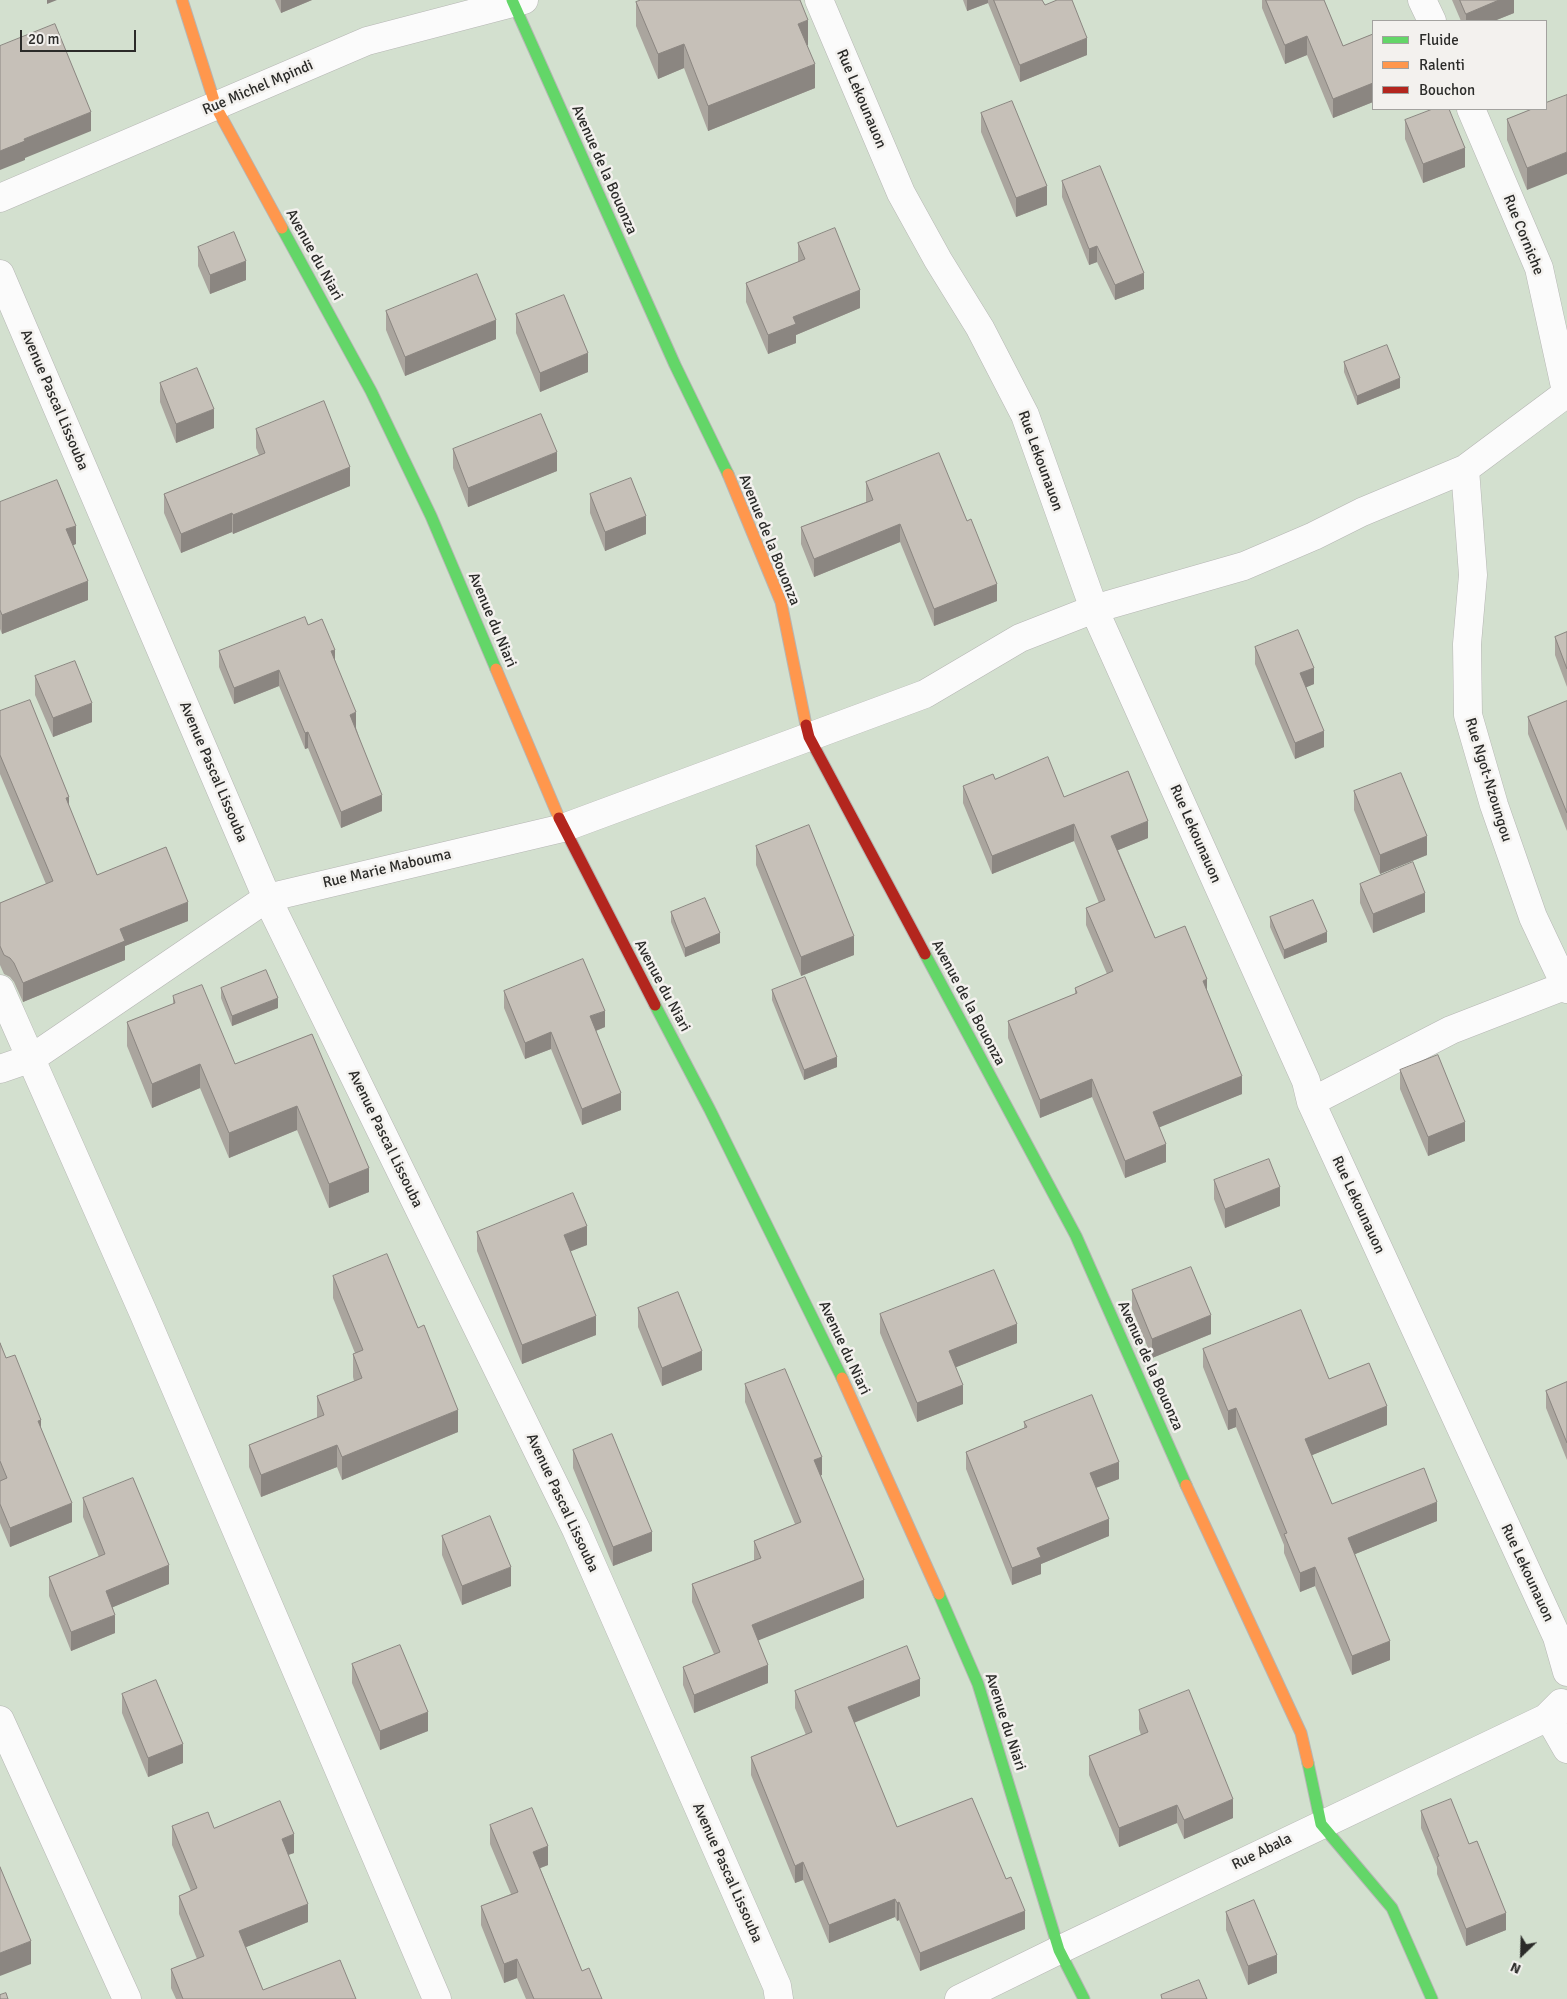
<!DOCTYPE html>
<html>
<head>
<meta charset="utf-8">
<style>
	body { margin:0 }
	#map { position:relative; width:1567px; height:1999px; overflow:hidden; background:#e5e4e2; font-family:Signika,sans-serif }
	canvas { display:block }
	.legend { position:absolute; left:1372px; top:20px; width:175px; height:90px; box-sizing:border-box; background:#f3f1ee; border:1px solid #a3a29f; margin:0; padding:6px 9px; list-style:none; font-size:15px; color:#2b2b29 }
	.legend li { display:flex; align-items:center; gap:10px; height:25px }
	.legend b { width:25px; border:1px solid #a3a29f }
	.north { position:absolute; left:1497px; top:1929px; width:50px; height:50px; -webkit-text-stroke:4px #f3f1ee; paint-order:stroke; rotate:204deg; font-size:14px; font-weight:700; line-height:20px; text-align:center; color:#2b2b29 }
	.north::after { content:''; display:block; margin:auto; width:18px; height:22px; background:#2b2b29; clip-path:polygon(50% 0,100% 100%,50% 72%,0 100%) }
	.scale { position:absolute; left:20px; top:30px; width:116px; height:22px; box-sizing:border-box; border:2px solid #2b2b29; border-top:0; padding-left:6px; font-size:15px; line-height:18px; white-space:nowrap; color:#2b2b29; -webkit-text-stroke:4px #f3f1ee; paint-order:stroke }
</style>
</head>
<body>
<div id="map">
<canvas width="1567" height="1999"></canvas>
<ul class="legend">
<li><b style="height:6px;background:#63d668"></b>Fluide</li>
<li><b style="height:6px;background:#ff974d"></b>Ralenti</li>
<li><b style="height:6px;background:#b3261e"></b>Bouchon</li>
</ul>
<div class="north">N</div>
<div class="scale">20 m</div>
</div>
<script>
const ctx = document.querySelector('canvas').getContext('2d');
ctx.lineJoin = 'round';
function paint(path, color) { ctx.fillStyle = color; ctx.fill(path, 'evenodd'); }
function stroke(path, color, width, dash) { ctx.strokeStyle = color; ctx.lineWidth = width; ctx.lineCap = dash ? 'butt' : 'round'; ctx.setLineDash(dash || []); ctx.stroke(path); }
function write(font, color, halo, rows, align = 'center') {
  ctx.font = font + ' Signika,sans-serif'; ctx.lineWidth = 5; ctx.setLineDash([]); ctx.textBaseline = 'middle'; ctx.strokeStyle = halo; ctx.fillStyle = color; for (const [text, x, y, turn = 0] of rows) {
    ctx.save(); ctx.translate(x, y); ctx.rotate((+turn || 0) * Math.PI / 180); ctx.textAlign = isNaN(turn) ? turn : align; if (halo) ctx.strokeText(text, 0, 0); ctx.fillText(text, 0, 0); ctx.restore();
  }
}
const green = new Path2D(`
	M0,0H1567V1999H0ZM1373,21H1546V109H1373Z`);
const street = new Path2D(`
	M819,0L901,193L938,260L980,328L1025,415L1094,609L1306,1081L1311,1102L1557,1637L1567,1672
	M1422,0L1432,21
	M1471,109L1539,268L1567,396
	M0,198L367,41L524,0
	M0,274L267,898L576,1529L777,1986L779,1999
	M1465,469L1473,575L1467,644L1468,715L1494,805L1533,917L1567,989
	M0,989L143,1312L437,1999
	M0,1069L32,1058L267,898L563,828L925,694L1020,638L1094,609L1244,566L1314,536L1362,512L1465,469L1567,393
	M1311,1102L1451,1030L1567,985
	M1561,1703L1548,1716L1567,1749
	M0,1720L127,1999
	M959,1999L1059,1950L1567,1708`);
const fast = new Path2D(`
	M512,0L675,365L728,474
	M282,228L371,391L431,516L496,669
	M925,954L1076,1236L1186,1485
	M655,1005L710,1110L842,1378
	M939,1594L978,1684L1059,1950L1084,1999
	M1308,1763L1321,1824L1392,1908L1432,1999`);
const slow = new Path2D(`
	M182,0L216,107L282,228
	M728,474L781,602L806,725
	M496,669L559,818
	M842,1378L939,1594
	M1186,1485L1301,1733L1308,1763`);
const jam = new Path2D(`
	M806,725L809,737L925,954
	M559,818L655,1005`);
const wall = new Path2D(`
	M275,0H312L281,13Z
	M963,0H1042L1045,5L1087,55L1020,82L988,3L967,11Z
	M1262,0H1324L1343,46L1373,34V102L1333,118L1307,55L1285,64L1262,8Z
	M1452,0H1514V13L1494,21H1461Z
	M636,2L808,45H807L815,88L708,131L684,68L658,79L636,26Z
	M1532,109L1527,190L1507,140V119Z
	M981,113L1047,205L1016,217L981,132Z
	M1405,120L1465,167L1423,183L1405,139Z
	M1062,181L1144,289L1115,300L1097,262L1089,265L1062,197Z
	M798,243L860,308L796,335V343L768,354L746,302V283L798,262Z
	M198,247L246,280L210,294L198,266Z
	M386,311L496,339L405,376L386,330Z
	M516,314L588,372L540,392L516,333Z
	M1344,362L1400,388L1357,405L1344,372Z
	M160,383L214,428L176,443L160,402Z
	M256,429L350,486L233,534L232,532L181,553L164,513V494L259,455L256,448Z
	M453,449L557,471L468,507L453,468Z
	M866,482L967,521L997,601L934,626L900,542L814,577L801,544V527L866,502Z
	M590,494L646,534L605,551L590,513Z
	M0,502L76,544L73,545L88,600L2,634L0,629Z
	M308,625L335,660L382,811L341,828L308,748L305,749L279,686L234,704L219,667V651Z
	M1567,632V687L1555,655V637Z
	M1255,647L1314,684L1306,687L1324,747L1295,759L1255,664Z
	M35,676L92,722L53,737L35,695Z
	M1567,701V831L1528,734V717Z
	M0,711L69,806L97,875L188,921L125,946V960L23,1002L14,982L10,977L4,974L0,965V903L46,884L0,774Z
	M995,779L1064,797L1148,838L1118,850L1155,938L1207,990L1242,1094L1159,1127L1166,1162L1125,1178L1092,1097L1040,1118L1008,1038V1021L1075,994V988L1107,974L1086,925V908L1099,903L1074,841L992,874L963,803V786Z
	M1354,791L1427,855L1380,874L1354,810Z
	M756,846L854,955L801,976L756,865Z
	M1360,884L1425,912L1373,933L1360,903Z
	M671,912L720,943L685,957L671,922Z
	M1270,917L1327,942L1284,959L1270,927Z
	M221,988L278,1008L232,1026L221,998Z
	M772,990L837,1067L804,1080L772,1000Z
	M504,991L605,1027L596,1031L621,1110L582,1125L551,1049L525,1059L504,1008Z
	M173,996L235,1064L312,1034L369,1192L329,1208L297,1130L229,1158L200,1088L152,1108L127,1046V1022L173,1004Z
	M1400,1070L1465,1141L1428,1156L1400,1089Z
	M1214,1180L1280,1206L1225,1228L1214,1199Z
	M477,1232L587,1245L570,1251L596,1335L522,1364L477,1251Z
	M333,1276L458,1432L342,1480L337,1467L261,1497L249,1467V1445L317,1418V1396L354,1381L353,1377V1354L355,1353L333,1298Z
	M1132,1290L1211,1334L1152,1358L1132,1309Z
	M638,1308L702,1370L662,1386L638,1327Z
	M880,1314L1017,1343L956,1367L963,1404L917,1422L880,1333Z
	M0,1343L6,1358L41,1428L72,1522L10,1547L0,1523Z
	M1203,1349L1329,1379L1387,1425L1312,1455L1332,1504L1437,1521L1355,1554L1390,1660L1352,1675L1315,1586L1300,1592L1284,1553V1545L1236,1427L1228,1430L1203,1367Z
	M1567,1382V1460L1546,1408V1391Z
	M745,1384L822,1475H820L864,1598L758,1640L768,1683L694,1713L683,1685V1667L714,1654L692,1602V1584L754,1560V1541L795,1524L745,1402Z
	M1024,1422L1119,1479L1096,1488L1109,1536L1041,1564V1574L1012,1585L966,1469V1452L1024,1428Z
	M573,1450L652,1551L613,1566L573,1468Z
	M83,1498L169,1584L113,1607L115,1633L71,1651L49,1596V1577L99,1557L83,1517Z
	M442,1536L511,1586L462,1605L442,1555Z
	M352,1664L428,1731L380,1750L352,1683Z
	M795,1691L920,1696L854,1723L897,1827L1025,1929L920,1971L899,1920L897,1921L895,1917L829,1943L803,1880L795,1883L751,1775V1757L806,1735L795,1708Z
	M122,1694L183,1763L148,1777L122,1713Z
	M1139,1710L1233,1818L1184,1839L1177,1823L1119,1847L1089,1775V1756L1141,1735L1139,1729Z
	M1421,1811L1469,1844L1506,1930L1466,1946L1437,1874V1867L1421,1828Z
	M490,1825L548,1865L540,1868L582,1971L602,1999H526L517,1978L504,1983L481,1925V1906L511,1894L490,1844Z
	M172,1826L214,1828L294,1853L288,1855L308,1922L246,1947L263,1990L356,1999H176L171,1988V1969L197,1959L179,1914V1896L191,1891L172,1845Z
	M1226,1912L1277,1973L1248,1985L1226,1930Z`);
const shadedWall = new Path2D(`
	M47,0H57L47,4Z
	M281,0H312L281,13Z
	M967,0H988V3L967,11Z
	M1499,0H1514V13L1494,21H1466V14Z
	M808,20V45L798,49V24Z
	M1307,36V55L1285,64V45Z
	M1087,38V55L1020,82V65Z
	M684,44V68L658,79V54Z
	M815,64V88L708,131V106Z
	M1373,83V102L1333,118V99Z
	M91,112V131L25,158V160L0,170V151L24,139Z
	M1465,148V167L1423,183V164Z
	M1567,152V174L1527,190V168Z
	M1047,186V205L1016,217V198Z
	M1097,246V262L1089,265V249Z
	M246,261V280L210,294V275Z
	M1144,273V289L1115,300V285Z
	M860,290V308L796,335V343L768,354V335L793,317Z
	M496,320V339L405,376V357Z
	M588,353V372L540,392V373Z
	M1400,378V388L1357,405V396Z
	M214,409V428L176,443V424Z
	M557,452V471L468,507V488Z
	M350,467V486L233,534V515Z
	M232,513V532L181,553V534Z
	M646,516V534L605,551V532Z
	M900,524V542L814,577V559Z
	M76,526V544L66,548V529Z
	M88,581V600L2,634V615Z
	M997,584V601L934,626V609Z
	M335,650V666L331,651Z
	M1314,668V684L1300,690V673Z
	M279,670V686L234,704V688Z
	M92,703V722L53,737V718Z
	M356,712V728L350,731V715Z
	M1324,731V747L1295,759V743Z
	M308,732V748L305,749V733Z
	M382,795V811L341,828V812Z
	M69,797V816L66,798Z
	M1148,821V838L1111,853V836Z
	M1074,824V841L992,874V856Z
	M1427,836V855L1380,874V855Z
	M1425,893V912L1373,933V914Z
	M188,902V921L125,946V960L23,1002V983L120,929Z
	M1327,932V942L1284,959V950Z
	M720,933V943L685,957V948Z
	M854,936V955L801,976V957Z
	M1207,979V997L1203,981Z
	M278,998V1008L232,1026V1016Z
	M605,1011V1027L590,1033V1016Z
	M551,1032V1049L525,1059V1043Z
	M837,1057V1067L804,1080V1070Z
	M200,1064V1088L152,1108V1084Z
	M1242,1076V1094L1153,1130V1112Z
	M1092,1079V1097L1040,1118V1100Z
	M621,1093V1110L582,1125V1109Z
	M297,1106V1130L229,1158V1133Z
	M1465,1122V1141L1428,1156V1137Z
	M1166,1144V1162L1125,1178V1161Z
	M369,1168V1192L329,1208V1184Z
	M1280,1187V1206L1225,1228V1209Z
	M587,1226V1245L564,1254V1235Z
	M1211,1315V1334L1152,1358V1339Z
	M596,1316V1335L522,1364V1345Z
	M1017,1324V1343L949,1370V1351Z
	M702,1351V1370L662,1386V1368Z
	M963,1385V1404L917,1422V1403Z
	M1387,1406V1425L1305,1458V1439Z
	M1236,1408V1427L1228,1430V1411Z
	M458,1410V1432L342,1480V1457Z
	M41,1420V1439L38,1421Z
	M337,1445V1467L261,1497V1475Z
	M822,1457V1475L814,1478V1460Z
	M1119,1462V1479L1090,1490V1473Z
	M1437,1502V1521L1348,1557V1538Z
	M72,1503V1522L10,1547V1528Z
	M1109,1519V1536L1041,1564V1574L1012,1585V1568L1037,1548Z
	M652,1532V1551L613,1566V1547Z
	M169,1565V1584L106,1610V1591Z
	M511,1567V1586L462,1605V1586Z
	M1315,1567V1586L1300,1592V1573Z
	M864,1580V1598L752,1643V1625Z
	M115,1615V1633L71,1651V1632Z
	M1390,1641V1660L1352,1675V1656Z
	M768,1665V1683L694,1713V1695Z
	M920,1679V1696L848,1725V1707Z
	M428,1712V1731L380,1750V1731Z
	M183,1744V1763L148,1777V1758Z
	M1233,1799V1818L1184,1839V1820Z
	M1177,1805V1823L1119,1847V1828Z
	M294,1834V1853L282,1857V1839Z
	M548,1846V1865L533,1871V1852Z
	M803,1862V1880L795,1883V1866Z
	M895,1899V1917L829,1943V1925Z
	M899,1902V1920L897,1921V1903Z
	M308,1904V1922L239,1950V1931Z
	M1025,1911V1929L920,1971V1953Z
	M1506,1913V1930L1466,1946V1929Z
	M31,1941V1964L0,1976V1953Z
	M1277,1955V1973L1248,1985V1966Z
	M517,1959V1978L504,1983V1964Z`);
const building = new Path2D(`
	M641,0H800L808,20L798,24L815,64L708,106L684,44L658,54L636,2Z
	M994,0H1042L1045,5L1057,0H1072L1087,38L1020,65Z
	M1266,0H1324L1343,46L1373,34V83L1333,99L1307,36L1285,45Z
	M1460,0H1499L1466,14Z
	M55,24L91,112L24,139L25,141L0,151V46Z
	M1567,95V152L1527,168L1507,119L1532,109H1546V103Z
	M1012,101L1047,186L1016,198L981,113Z
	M1433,109H1449L1465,148L1423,164L1405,120Z
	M1100,166L1144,273L1115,285L1097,246L1089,249L1062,181Z
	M835,228L860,290L793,317L796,324L768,335L746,283L805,259L798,243Z
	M234,232L246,261L210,275L198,247Z
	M477,274L496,320L405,357L386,311Z
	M564,295L588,353L540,373L516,314Z
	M1387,345L1400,378L1357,396L1344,362Z
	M197,368L214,409L176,424L160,383Z
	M324,401L350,467L233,515L232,513L181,534L164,494L265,453L256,429Z
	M541,414L557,452L468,488L453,449Z
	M939,453L967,521L971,519L997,584L934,609L900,524L814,559L801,527L873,500L866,482Z
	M631,478L646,516L605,532L590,494Z
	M57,480L76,526L66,529L88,581L2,615L0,610V502Z
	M305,617L308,625L322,619L335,650L331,651L356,712L350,715L382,795L341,812L308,732L305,733L279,670L234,688L219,651Z
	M1298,630L1314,668L1300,673L1324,731L1295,743L1255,647Z
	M1567,632V669L1555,637Z
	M75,661L92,703L53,718L35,676Z
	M30,700L69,797L66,798L97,875L166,847L188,902L120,929L125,941L23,983L14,963L10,958L4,955L0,946V903L53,881L0,755V711Z
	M1567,701V813L1528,717Z
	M1048,757L1064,797L1128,771L1148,821L1111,836L1155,938L1185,926L1207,979L1203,981L1242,1076L1153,1112L1166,1144L1125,1161L1092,1079L1040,1100L1008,1021L1077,993L1075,988L1113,971L1086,908L1105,900L1074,824L992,856L963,786L993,774L995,779Z
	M1401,773L1427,836L1380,855L1354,791Z
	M809,825L854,936L801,957L756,846Z
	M1413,862L1425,893L1373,914L1360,884Z
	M705,898L720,933L685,948L671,912Z
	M1313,900L1327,932L1284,950L1270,917Z
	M583,959L605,1011L590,1016L621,1093L582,1109L551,1032L525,1043L504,991Z
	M266,970L278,998L232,1016L221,988Z
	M805,977L837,1057L804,1070L772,990Z
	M202,985L235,1064L312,1034L369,1168L329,1184L297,1106L229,1133L200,1064L152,1084L127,1022L175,1003L173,996Z
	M1438,1055L1465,1122L1428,1137L1400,1070Z
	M1269,1159L1280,1187L1225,1209L1214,1180Z
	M573,1193L587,1226L564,1235L596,1316L522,1345L477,1232Z
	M387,1254L418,1328L424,1325L458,1410L342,1457L337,1445L261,1475L249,1445L324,1415L317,1396L362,1378L353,1354L363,1350L333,1276Z
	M1191,1267L1211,1315L1152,1339L1132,1290Z
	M994,1270L1017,1324L949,1351L963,1385L917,1403L880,1314Z
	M678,1292L702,1351L662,1368L638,1308Z
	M1301,1310L1329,1379L1369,1363L1387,1406L1305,1439L1332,1504L1424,1468L1437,1502L1348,1538L1390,1641L1352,1656L1315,1567L1300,1573L1284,1534L1287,1533L1236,1408L1228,1411L1203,1349Z
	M0,1343L6,1358L15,1355L41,1420L38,1421L72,1503L10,1528L0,1504V1481L7,1478L0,1461Z
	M785,1369L822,1457L814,1460L864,1580L752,1625L768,1665L694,1695L683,1667L720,1652L692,1584L761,1558L754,1541L801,1522L745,1384Z
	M1567,1382V1443L1546,1391Z
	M1092,1395L1119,1462L1090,1473L1109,1519L1037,1548L1041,1557L1012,1568L966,1452L1027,1427L1024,1422Z
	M612,1434L652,1532L613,1547L573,1450Z
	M133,1478L169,1565L106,1591L115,1615L71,1632L49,1577L105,1554L83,1498Z
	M490,1516L511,1567L462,1586L442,1536Z
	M400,1645L428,1712L380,1731L352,1664Z
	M907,1646L920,1679L848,1707L897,1827L972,1798L1006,1879L1011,1877L1025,1911L920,1953L899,1902L897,1903L895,1899L829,1925L803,1862L795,1866L751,1757L812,1732L795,1691Z
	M156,1680L183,1744L148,1758L122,1694Z
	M1189,1690L1233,1799L1184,1820L1177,1805L1119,1828L1089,1756L1148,1732L1139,1710Z
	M1451,1799L1469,1844L1477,1841L1506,1913L1466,1929L1437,1857L1439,1856L1421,1811Z
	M280,1801L294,1834L282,1839L308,1904L239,1931L263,1990L340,1960L356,1999H183L171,1969L204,1956L179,1896L197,1888L172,1826L208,1812L214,1828Z
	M532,1808L548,1846L533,1852L582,1971L589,1968L602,1999H534L517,1959L504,1964L481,1906L518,1892L490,1825Z
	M0,1867L31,1941L0,1953Z
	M1254,1900L1277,1955L1248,1966L1226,1912Z
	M1199,1980L1207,1999H1162L1161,1995Z
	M6,1993L8,1999H0V1995Z`);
const streetNames = [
	["Rue Michel Mpindi",258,88,-23],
	["Rue Lekounauon",861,99,67],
	["Avenue de la Bouonza",604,170,66],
	["Rue Corniche",1523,235,68],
	["Avenue du Niari",314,255,61],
	["Avenue Pascal Lissouba",54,400,67],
	["Rue Lekounauon",1040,461,70],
	["Avenue de la Bouonza",769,540,68],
	["Avenue du Niari",492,620,67],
	["Avenue Pascal Lissouba",213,772,67],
	["Rue Ngot-Nzoungou",1488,780,73],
	["Rue Lekounauon",1195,834,66],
	["Rue Marie Mabouma",387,869,-13],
	["Avenue du Niari",662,986,62],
	["Avenue de la Bouonza",968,1003,62],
	["Avenue Pascal Lissouba",385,1139,64],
	["Rue Lekounauon",1358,1205,65],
	["Avenue du Niari",844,1348,65],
	["Avenue de la Bouonza",1150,1366,66],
	["Avenue Pascal Lissouba",562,1503,65],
	["Rue Lekounauon",1527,1573,65],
	["Avenue du Niari",1005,1722,72],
	["Rue Abala",1262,1852,-26],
	["Avenue Pascal Lissouba",727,1873,66]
];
paint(green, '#d3e0cf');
stroke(street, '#b6b6b4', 29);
stroke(fast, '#b6b6b4', 13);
stroke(slow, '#b6b6b4', 13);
stroke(jam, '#b6b6b4', 13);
stroke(street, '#fbfbfb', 28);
stroke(fast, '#63d668', 11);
stroke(slow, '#ff974d', 11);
stroke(jam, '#b3261e', 11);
paint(wall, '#aaa59e');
paint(shadedWall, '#8b8681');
paint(building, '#c6c0b8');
stroke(building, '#8b8681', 1);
write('15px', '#2b2b29', '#f3f1ee', streetNames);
</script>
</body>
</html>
